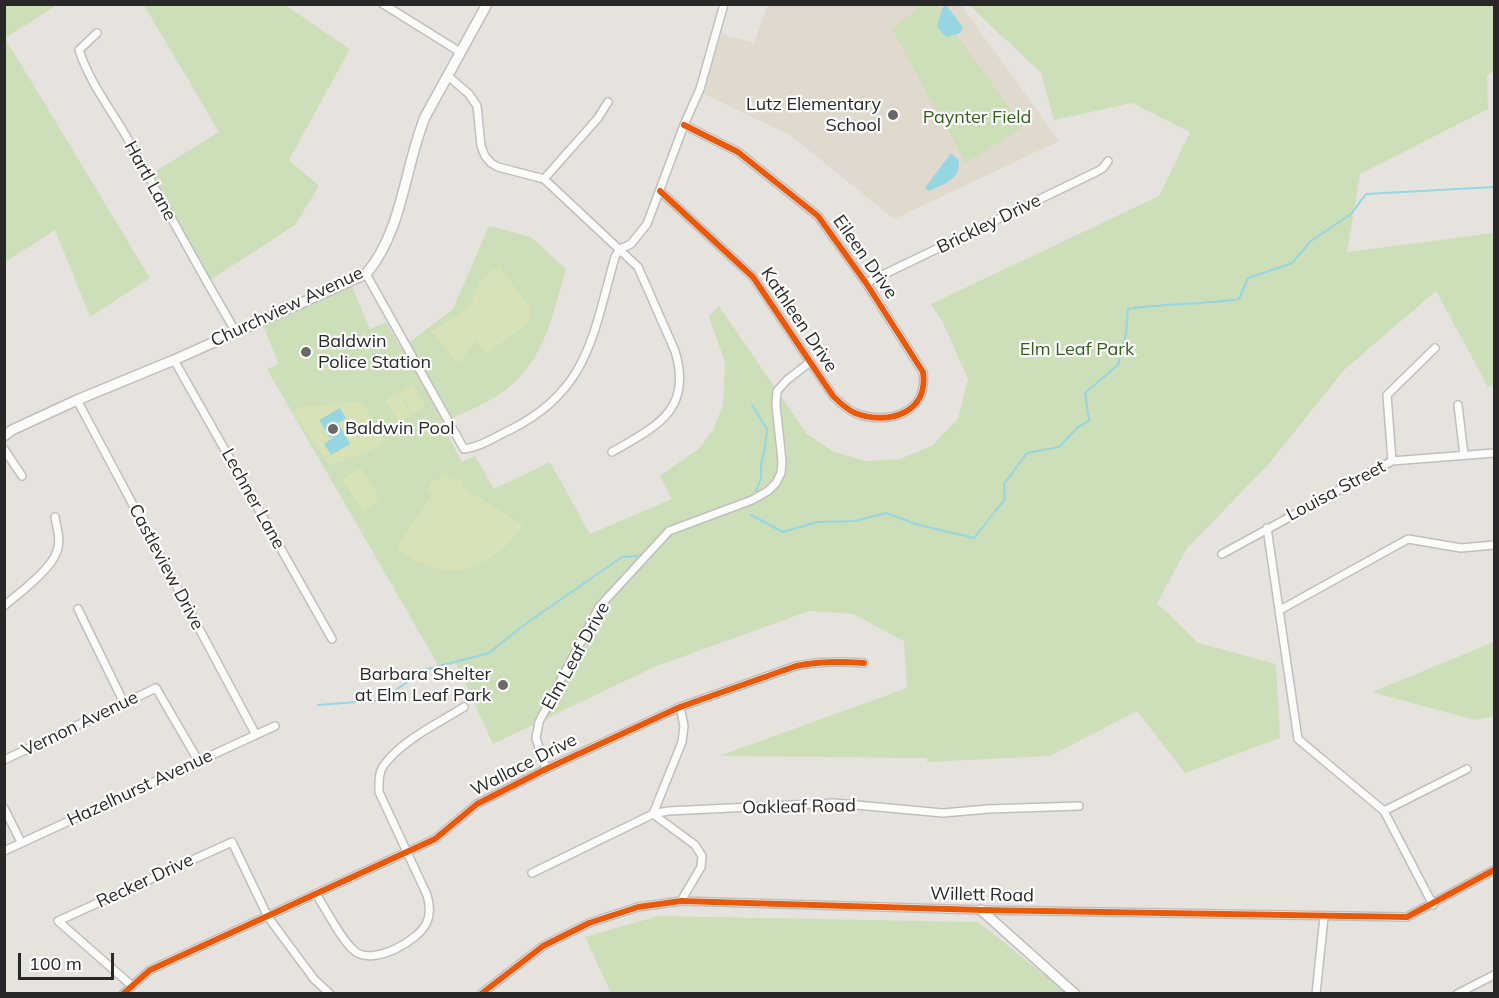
<!DOCTYPE html>
<html>
<head>
<meta charset="utf-8">
<style>
	body { margin:0 }
	#map { position:relative; width:1499px; height:998px; overflow:hidden; background:#e6e2de; font-family:Mulish,sans-serif }
	canvas { display:block }
	.frame { position:absolute; inset:0; border:6px solid #282828; pointer-events:none }
	.scale { position:absolute; left:18px; top:953px; width:96px; height:27px; box-sizing:border-box; border:3px solid #282828; border-top:0; padding-left:8px; font-size:18px; line-height:21px; white-space:nowrap; color:#282828; -webkit-text-stroke:4px #fff; paint-order:stroke }
</style>
</head>
<body>
<div id="map">
<canvas width="1499" height="998"></canvas>
<div class="frame"></div>
<div class="scale">100 m</div>
</div>
<script>
const ctx = document.querySelector('canvas').getContext('2d');
ctx.lineJoin = 'round';
function paint(path, color) { ctx.fillStyle = color; ctx.fill(path, 'evenodd'); }
function stroke(path, color, width, dash) { ctx.strokeStyle = color; ctx.lineWidth = width; ctx.lineCap = dash ? 'butt' : 'round'; ctx.setLineDash(dash || []); ctx.stroke(path); }
function write(font, color, halo, rows, align = 'center') {
  ctx.font = font + ' Mulish,sans-serif'; ctx.lineWidth = 4.5; ctx.setLineDash([]); ctx.textBaseline = 'middle'; ctx.strokeStyle = halo; ctx.fillStyle = color; for (const [text, x, y, turn = 0] of rows) {
    ctx.save(); ctx.translate(x, y); ctx.rotate((+turn || 0) * Math.PI / 180); ctx.textAlign = isNaN(turn) ? turn : align; if (halo) ctx.strokeText(text, 0, 0); ctx.fillText(text, 0, 0); ctx.restore();
  }
}
const education = new Path2D(`
	M876,4L961,5L1059,141L894,219L790,135L704,94L721,34L754,43L768,5Z`);
const green = new Path2D(`
	M4,5H57L5,38L150,278L90,317L55,230L5,262Z
	M144,5H285L350,49L289,160L319,186L295,225L207,282L148,176L219,132Z
	M922,5H935L1023,127L966,163L892,29Z
	M969,5H1494V71L1487,75L1488,109L1360,174L1347,252L1494,233V385L1488,387L1436,291L1344,370L1267,466L1187,548L1157,603L1198,643L1276,664L1280,738L1185,773L1137,711L1050,756L927,762V758L719,756L907,688L904,641L853,614L809,611L654,667L493,744L456,663L441,670L267,369L279,364L263,326L352,287L370,329L386,322L401,349L453,309L489,226L531,237L566,269C552,317 544,364 500,394C482,406 460,414 441,423L462,462L475,456L494,489L550,462L590,534L672,499L660,476L700,448L714,428L723,405L725,362L709,317L719,306L806,433L834,452L866,461L900,459L932,446L958,419L968,379L943,323L931,304L1159,196L1190,132L1132,103L1054,120L1041,73Z
	M1494,642V716L1475,720L1372,692Z
	M658,916L978,922L1067,993H611L585,937Z`);
const pitch = new Path2D(`
	M499,266L531,309L528,323L486,354L475,340L463,359L458,363L431,332L470,307L479,284L488,274Z
	M413,384L425,406L413,413L400,392Z
	M399,392L411,414L398,421L386,400Z
	M362,401L385,442L372,450L330,466L294,415L295,408Z
	M361,468L381,500L363,512L342,479Z
	M447,475L463,481L461,486L523,525C518,531 514,538 508,544C498,555 473,568 458,570C438,572 412,560 396,548L432,495L427,490L432,482Z`);
const water = new Path2D(`
	M946,5L963,27L960,33L946,37L937,27L942,8Z
	M951,153L959,161C959,181 945,183 929,191L925,188Z
	M340,408L346,418L338,423L350,444L331,455L324,444L334,437L333,436L330,438L319,420Z`);
const stream = new Path2D(`
	M752,405L767,429L764,454L761,464V478L756,491
	M751,515L783,532L817,522L855,521L886,513L919,525L974,538L1005,499L1004,484L1027,453L1059,447L1078,427L1089,421L1085,393L1118,365L1126,334L1128,309C1165,303 1202,305 1239,299L1248,278L1292,263L1311,241L1351,214L1366,194L1494,187
	M318,705L382,700L424,670L489,653L524,625L622,557L638,556`);
const street = new Path2D(`
	M383,4L460,52
	M97,33L79,50C90,84 113,112 130,143C165,206 199,270 236,332
	M448,76L469,94L477,106L481,146L485,156L491,163L498,167L544,179L638,267L675,351C693,410 657,426 612,452
	M544,179L598,118L608,102
	M660,191L753,277L833,396C839,402 846,409 855,413C888,426 929,413 923,372L866,283L818,216L738,152L684,125
	M366,274L464,449C481,447 494,437 510,430C589,391 593,334 615,257L620,249L631,244L647,224L684,125L700,89L724,4
	M866,283L1096,172L1103,168L1108,161
	M174,360L332,639
	M77,400L256,735
	M1458,405L1464,455
	M4,449L22,476
	M1392,461L1387,395L1435,348
	M1267,528L1298,739L1384,811L1433,905
	M1222,554L1392,461L1494,453
	M4,606C19,593 52,569 57,551C61,540 57,528 55,517
	M78,609L124,703
	M1280,610L1408,539L1461,548L1494,545
	M680,707L684,726L682,742L653,814L695,845L702,856L701,867L681,901
	M4,760L156,688L199,762
	M546,769L536,738L539,722L599,607L669,531L752,500L768,491L776,483L781,473L782,461L776,405L777,391L787,380L810,362
	M4,808L21,842
	M1384,811L1467,769
	M4,851L275,726
	M532,873L653,814L668,811L834,803L943,813L988,809L1079,806
	M316,894C326,909 342,942 356,952C374,965 419,941 427,922C431,913 430,905 427,895L379,792C379,783 378,773 384,765C402,740 439,723 464,707
	M131,985L58,921L232,842L268,917L314,979L330,994
	M123,994L150,970L435,839L477,804L546,769L680,707L796,666C819,661 840,661 864,663
	M481,994L543,946L589,923L638,907L681,901L981,910L1407,917L1494,870
	M1316,994L1324,917
	M1457,994L1494,975`);
const secondary = new Path2D(`
	M4,436L12,430L77,400L174,360L366,274C403,230 404,169 425,117L487,4
	M981,910L1075,994`);
const cycleway = new Path2D(`
	M660,191L753,277L833,396C839,402 846,409 855,413C888,426 929,413 923,372L866,283L818,216L738,152L684,125
	M123,994L150,970L435,839L477,804L546,769L680,707L796,666C819,661 840,661 864,663
	M481,994L543,946L589,923L638,907L681,901L981,910L1407,917L1494,870`);
const markers = [
	[893,115,6,"#6a6968"],
	[306,352,6,"#6a6968"],
	[333,429,6,"#6a6968"],
	[503,685,6,"#6a6968"]
];
const poiNames = [
	["Lutz Elementary",881,105],
	["School",881,126],
	["Baldwin",318,342,"left"],
	["Police Station",318,363,"left"],
	["Baldwin Pool",345,429,"left"],
	["Barbara Shelter",491,675],
	["at Elm Leaf Park",491,696]
];
const parkNames = [
	["Paynter Field",977,118],
	["Elm Leaf Park",1077,350]
];
const streetNames = [
	["Hartl Lane",150,181,61],
	["Brickley Drive",989,224,-26],
	["Eileen Drive",865,257,55],
	["Churchview Avenue",287,307,-25],
	["Kathleen Drive",799,320,56],
	["Louisa Street",1336,491,-28],
	["Lechner Lane",253,499,61],
	["Castleview Drive",166,567,62],
	["Elm Leaf Drive",576,656,-61],
	["Vernon Avenue",80,724,-26],
	["Wallace Drive",524,765,-27],
	["Hazelhurst Avenue",140,788,-25],
	["Oakleaf Road",799,807,-1],
	["Recker Drive",145,881,-25],
	["Willett Road",982,895,1]
];
paint(education, '#e0d9cd');
paint(green, '#ccdfb9');
paint(pitch, '#d7e3b7');
paint(water, '#96d6e3');
stroke(stream, '#96d6e3', 2);
stroke(street, '#c0bfbf', 10);
stroke(secondary, '#c0bfbf', 12);
stroke(street, '#fbfbfa', 7);
stroke(secondary, '#fbfbfa', 9);
stroke(cycleway, '#e8590c', 6);
for (const [x, y, r, color] of markers) { const dot = new Path2D(); dot.arc(x, y, r, 0, 2 * Math.PI); ctx.fillStyle = color; ctx.fill(dot); stroke(dot, '#fff', 2); }
write('18px', '#282828', '#fff', poiNames, 'right');
write('18px', '#315f1e', '#fff', parkNames);
write('18px', '#282828', '#fff', streetNames);
</script>
</body>
</html>
